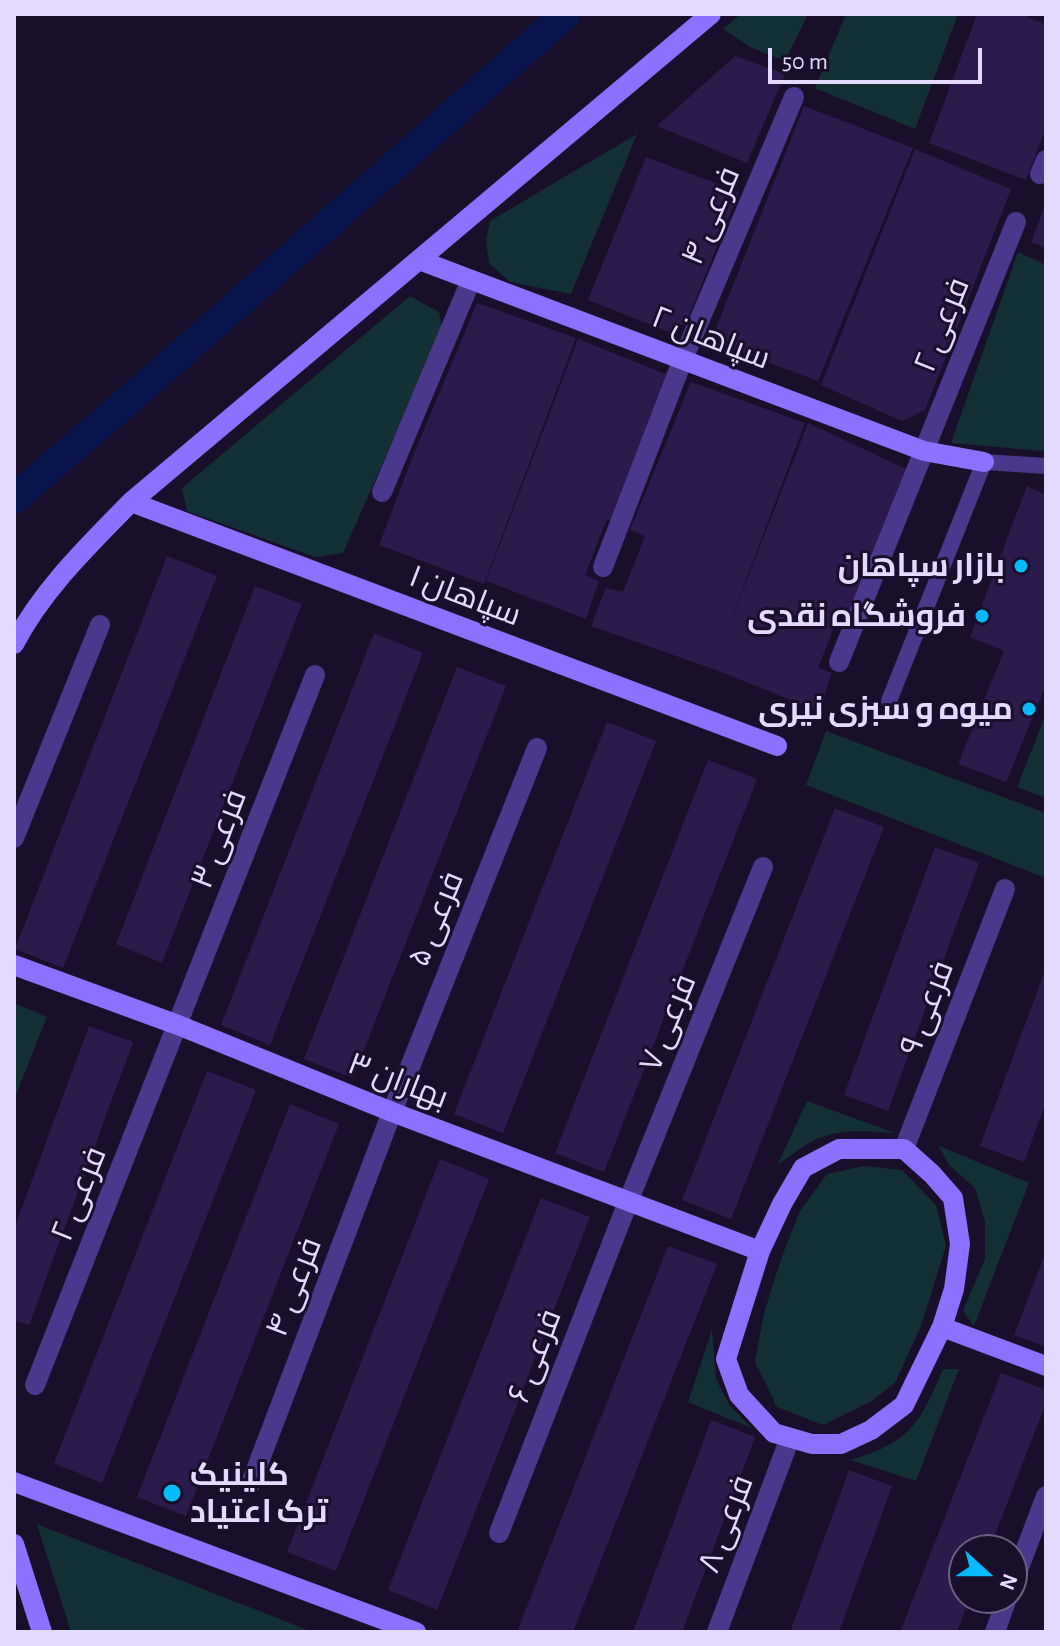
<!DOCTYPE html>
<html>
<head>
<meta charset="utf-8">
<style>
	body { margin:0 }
	#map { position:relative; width:1060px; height:1646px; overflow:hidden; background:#190f2b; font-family:"Alegreya Sans",sans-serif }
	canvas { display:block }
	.frame { position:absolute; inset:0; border:16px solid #e4d9ff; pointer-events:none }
	.north { position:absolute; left:948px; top:1534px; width:80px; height:80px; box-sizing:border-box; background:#190f2b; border:2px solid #6a6080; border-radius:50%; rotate:111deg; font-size:22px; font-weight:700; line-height:32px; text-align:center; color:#e4d9ff }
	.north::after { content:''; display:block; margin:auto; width:28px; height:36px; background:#05baff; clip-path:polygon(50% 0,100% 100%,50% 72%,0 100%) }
	.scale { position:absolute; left:768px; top:48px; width:214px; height:36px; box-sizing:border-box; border:4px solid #e4d9ff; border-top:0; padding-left:10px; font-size:24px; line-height:28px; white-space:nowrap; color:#e4d9ff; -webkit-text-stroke:6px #190f2b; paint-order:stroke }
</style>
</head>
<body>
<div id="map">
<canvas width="1060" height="1646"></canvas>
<div class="frame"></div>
<div class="north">N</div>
<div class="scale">50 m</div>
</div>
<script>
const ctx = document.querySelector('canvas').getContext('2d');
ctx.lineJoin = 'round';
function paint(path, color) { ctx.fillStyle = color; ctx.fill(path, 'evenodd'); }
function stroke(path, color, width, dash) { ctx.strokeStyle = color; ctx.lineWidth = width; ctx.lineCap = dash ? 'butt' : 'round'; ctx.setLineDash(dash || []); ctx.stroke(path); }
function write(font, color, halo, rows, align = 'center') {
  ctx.font = font + ' "Alegreya Sans",Cairo,sans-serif'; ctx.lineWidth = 6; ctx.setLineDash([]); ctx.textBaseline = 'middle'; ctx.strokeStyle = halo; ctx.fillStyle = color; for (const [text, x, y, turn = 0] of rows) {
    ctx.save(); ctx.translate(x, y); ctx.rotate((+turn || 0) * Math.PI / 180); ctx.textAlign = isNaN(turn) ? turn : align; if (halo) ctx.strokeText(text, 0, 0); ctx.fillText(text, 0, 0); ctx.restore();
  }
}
const green = new Path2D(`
	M741,14H808L785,61L752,48L723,29Z
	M846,14H958L915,129L815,88Z
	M637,134L571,294L510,282L489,263L486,241L490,221Z
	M1018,252L1046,265V447L1043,451L951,443Z
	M410,296L439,312L442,329L343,553L315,557L187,511L182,488Z
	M1046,714V798L1017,787Z
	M826,731L1046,813V878L806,785Z
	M14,1003L47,1017L14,1100Z
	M807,1101L895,1133C866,1131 837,1128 811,1142C800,1148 789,1157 778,1164Z
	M939,1146L1029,1183L974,1326L963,1311L985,1259V1221L975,1188L949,1165Z
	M864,1166L902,1170L936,1205L946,1246L921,1326L895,1383L870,1402L823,1425L777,1407L755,1362L764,1313L781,1259L800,1211L827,1174Z
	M712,1330L716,1379L730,1406L752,1428L688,1402Z
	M943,1369H959L916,1481L851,1460C910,1442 920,1424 943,1369Z
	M37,1524L313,1632H71Z`);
const canal = new Path2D(`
	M14,499L146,385L566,14`);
const building = new Path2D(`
	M977,14H1021L1046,25V127L1026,180L929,143Z
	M735,56L785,74L747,163L657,126Z
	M804,106L913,148L818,381L711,341Z
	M915,149L1011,189L925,410L902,421L821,385Z
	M646,157L739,192L686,323L669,332L588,300Z
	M1046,203V248L1031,242Z
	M477,303L576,338L484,584L379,545L415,451Z
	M578,339L673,377L615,522L607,519L585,575L599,581L586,619L486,581Z
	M691,382L805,423L722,644L808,423L906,469L848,614L840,612L818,668L832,673L819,711L713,669L591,626L606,588L623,592L645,536L630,530Z
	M1027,486L1046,495V685L1006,782L958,764L1004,651L970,637Z
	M167,556L217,576L63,968L15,949Z
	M255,586L302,604L162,963L116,944Z
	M374,633L423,653L270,1045L221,1025Z
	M457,667L506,686L353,1078L304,1059Z
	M607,722L656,741L503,1133L454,1114Z
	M708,760L757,779L604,1172L555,1153Z
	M835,808L884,827L731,1219L682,1200Z
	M935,847L979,863L888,1111L844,1095Z
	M1046,968V1102L1024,1162L980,1146Z
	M89,1026L133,1042L29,1325L14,1320V1229Z
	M207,1071L256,1090L102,1483L54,1463Z
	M290,1104L339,1124L186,1516L137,1497Z
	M440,1159L489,1179L336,1571L287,1552Z
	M541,1198L590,1217L437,1610L388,1590Z
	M668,1246L717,1264L573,1632H517Z
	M1046,1252V1347L1014,1335Z
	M1001,1373L1046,1390V1403L989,1550H964V1598H970L957,1632H900Z
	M711,1420L755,1437L682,1632H633Z
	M849,1470L892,1486L839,1632H790Z`);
const lane = new Path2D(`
	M889,701L984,462L1046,466`);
const street = new Path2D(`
	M1040,174L1046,160
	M382,492L471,280
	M603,567L683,359L794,97
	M839,662L1016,222
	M14,838L100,625
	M904,1149L1005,889
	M35,1385L315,675
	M251,1483L392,1112L537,748
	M499,1533L628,1202L763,867
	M1012,1586L1046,1496
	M717,1632L790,1438
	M995,1632L1007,1598`);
const secondary = new Path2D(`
	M419,260L924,451L984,462
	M131,502L777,746
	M14,644C43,589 88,546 131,502L711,14
	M14,965L178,1025L392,1112L760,1251
	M839,1149H904L932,1174L953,1198L960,1244L954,1289L942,1327L904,1405L871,1430L841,1444H812L774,1433L739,1395L726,1359L760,1251L782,1204L803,1168Z
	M942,1327L1046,1366
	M14,1482L416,1632
	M14,1544L42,1632`);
const markers = [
	[1021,566,8,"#05baff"],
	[982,616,8,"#05baff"],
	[1029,709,8,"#05baff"],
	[172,1493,10,"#05baff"]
];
const streetNames = [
	["فرعی ۴",711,216,-67],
	["فرعی ۲",942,325,-68],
	["سپاهان ۲",711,338,21],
	["سپاهان ۱",465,596,21],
	["فرعی ۳",219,839,-69],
	["فرعی ۵",436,919,-68],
	["فرعی ۹",927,1008,-69],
	["فرعی ۷",668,1023,-68],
	["بهاران ۳",398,1081,21],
	["فرعی ۲",79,1194,-68],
	["فرعی ۴",294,1287,-69],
	["فرعی ۶",535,1356,-69],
	["فرعی ۸",726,1524,-69]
];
const poiNames = [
	["بازار سپاهان",1005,566],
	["فروشگاه نقدی",966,616],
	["میوه و سبزی نیری",1013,709],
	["کلینیک",190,1475,"left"],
	["ترک اعتیاد",190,1512,"left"]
];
paint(green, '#123035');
stroke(canal, '#08144c', 30);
paint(building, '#2d1a4d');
stroke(lane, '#4a388c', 16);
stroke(street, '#4a388c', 20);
stroke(secondary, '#8d70ff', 20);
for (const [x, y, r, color] of markers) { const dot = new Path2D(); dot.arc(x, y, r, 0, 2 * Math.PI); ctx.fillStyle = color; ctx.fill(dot); stroke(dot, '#190f2b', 3); }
write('32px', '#e4d9ff', '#190f2b', streetNames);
write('bold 32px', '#e4d9ff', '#190f2b', poiNames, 'right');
</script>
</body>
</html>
